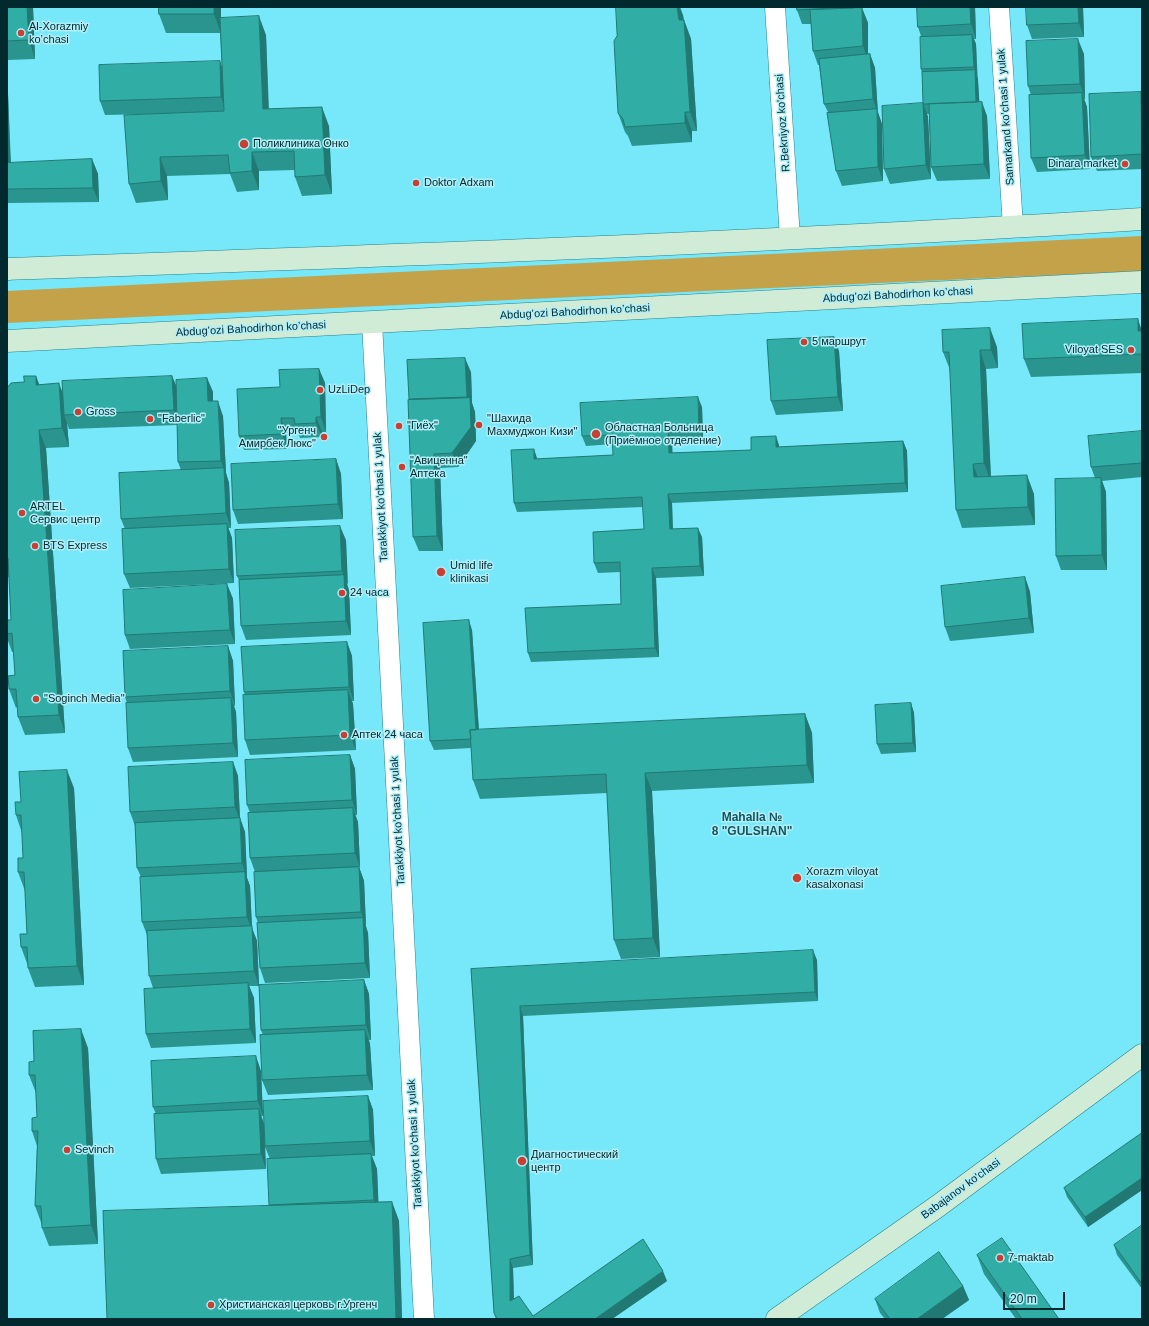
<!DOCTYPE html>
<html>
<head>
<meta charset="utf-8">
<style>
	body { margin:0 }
	#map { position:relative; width:1149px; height:1326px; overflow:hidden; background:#77e8fa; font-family:Helvetica,sans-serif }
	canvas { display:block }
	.frame { position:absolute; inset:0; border:8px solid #02292e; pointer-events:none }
	.scale { position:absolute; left:1003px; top:1292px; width:62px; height:18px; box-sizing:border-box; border:2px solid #02292e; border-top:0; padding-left:5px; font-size:12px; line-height:14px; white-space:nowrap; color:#02292e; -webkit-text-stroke:3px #b0eef8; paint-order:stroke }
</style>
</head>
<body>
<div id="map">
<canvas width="1149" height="1326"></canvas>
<div class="frame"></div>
<div class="scale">20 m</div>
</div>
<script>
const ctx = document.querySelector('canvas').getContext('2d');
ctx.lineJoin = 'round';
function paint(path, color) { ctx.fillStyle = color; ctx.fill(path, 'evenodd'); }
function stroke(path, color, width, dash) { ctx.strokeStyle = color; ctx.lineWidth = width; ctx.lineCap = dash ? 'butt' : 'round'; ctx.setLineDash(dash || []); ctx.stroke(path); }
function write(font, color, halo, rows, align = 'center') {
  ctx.font = font + ' Helvetica,sans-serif'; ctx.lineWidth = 3; ctx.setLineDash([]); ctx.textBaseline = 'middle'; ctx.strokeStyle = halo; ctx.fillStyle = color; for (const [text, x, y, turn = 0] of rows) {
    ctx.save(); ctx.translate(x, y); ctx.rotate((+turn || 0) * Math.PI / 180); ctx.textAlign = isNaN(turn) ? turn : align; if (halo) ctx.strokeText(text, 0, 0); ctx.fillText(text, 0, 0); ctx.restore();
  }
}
const green = new Path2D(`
	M1142,236V271L7,323V291Z`);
const street = new Path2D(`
	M775,7L790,238
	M999,7L1013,227
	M372,322L424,1319`);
const secondary = new Path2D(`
	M7,269C385,256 764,243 1142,219
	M7,341L1142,282
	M777,1319L938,1206L1142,1055`);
const wall = new Path2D(`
	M7,7H33L35,59L7,60Z
	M221,7V18L266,35L269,109L329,126L332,194L302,196L295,177V170L259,171V190L237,192L230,174L167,176L168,200L136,203L129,184L155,114L105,115L100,101L222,66L220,33H166L159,14Z
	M854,7V9L862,8L868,23V54H870L875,68L878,114L882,124L883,181L842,186L836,171L828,112L824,104L819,65H818L813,51L811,24H802L797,10Z
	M917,7H975L976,39H974L976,44L979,102L987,116L990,179L937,181L931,167L929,114H927L928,117L931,179L890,184L884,169L923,103L922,73L921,69V36L918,27Z
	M1083,7L1084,37L1032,39L1027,25Z
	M683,15L684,20L691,39L697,131H692V142L632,146L628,136L625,132L618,113Z
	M1084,54L1085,99H1084L1087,107L1090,169L1037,172L1031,158V95L1028,86Z
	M7,93L8,94L11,163L92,159L98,174L99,202L7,203Z
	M1142,93V169L1097,171L1091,157Z
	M1142,331V373L1031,377L1024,359Z
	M997,347L998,368L986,369L991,477L1034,494L1035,525L962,528L956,510L950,370L943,352Z
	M839,351L843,411L776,415L771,401Z
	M319,369L325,383L326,432H322V437L300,438L298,432L286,433L287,449L244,450L239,436L280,387Z
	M471,372L472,403L475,412L476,441L458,467L440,468L443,551H419L413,537L409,399Z
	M172,376L176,386L207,378L213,392V401L223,416L226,473L229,483L231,528H228L232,538L234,583L130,588L124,574L125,529L121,519L181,470L178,462L177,425L69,429L67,423L69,447L46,448L65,733L25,735L18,717L17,707L16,708L9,689L15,675L14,652H12L7,638V620H11L9,577H8L7,573V388L39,385L63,395Z
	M702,407L703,439L672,440V453L751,450L779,445V447L903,441L907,451L908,492L672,503L673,529L702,537L704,576L656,578L659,657L531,662L528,653L621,604L620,572L598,573L594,563L644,529L643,507L517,512L514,503L537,458V459L613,455V444L586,446L582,436Z
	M1142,431V477L1102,481L1106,492L1107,570H1061L1056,556L1095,478L1091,467Z
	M336,459L341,474L343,519L238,524L233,510Z
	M346,540L347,585L349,590L351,635L246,640L241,626L239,580L237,576Z
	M1025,577L1030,592L1034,633L950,641L945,627Z
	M227,584L233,599L235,644L130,649L125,635Z
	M472,630L479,730L805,714L812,733L814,783L652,791L660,957L621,959L614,940L607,793L480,799L473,780L471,748L434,750L430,741Z
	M347,642L352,656L354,701H352L353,704L356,750L250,755L245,740V695L244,692Z
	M228,646L233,661L235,706H234L236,712L238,757L133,762L128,748L127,703L125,697Z
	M911,703L914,713L916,752L881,754L877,744Z
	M350,755L355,769L357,815H355L358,822L360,867H359L364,881L366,926L368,933L370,978L265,983L260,968L258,923L256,917L255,872L250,858V813L247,805Z
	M233,762L238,776L240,818L245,832L247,878L250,886L252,928L257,941L259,985L364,980L369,994L371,1040H369L370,1044L373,1090L268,1095L262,1080L263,1035L261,1030L259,986H249L254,998L256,1043L151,1048L146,1034L153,988L149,976L147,935L142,922L141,877L137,868L135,826L130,812Z
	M74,788L84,985L35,987L28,968V966L21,947L27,934L25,891L18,872L23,858L22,833L16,815L21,802Z
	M817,960L818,1001L523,1016L533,1265L513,1268L514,1299L533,1316L667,1281L612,1319H496L494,1313L471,969Z
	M88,1048L98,1244L49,1246L42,1228V1225L35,1206L37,1146L32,1131L37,1117L36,1093L29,1075L34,1061Z
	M261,1071L263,1116H261L264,1123L368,1096L373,1110L375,1156H372L377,1169L378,1202H392L399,1221L402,1319H107L269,1206L270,1159L265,1147L266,1169L161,1174L156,1159V1114L153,1107Z
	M1142,1133V1190L1088,1227L1067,1197L1064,1188Z
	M1142,1227V1289L1117,1255L1114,1245Z
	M977,1255L1059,1319H1016L984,1274Z
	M963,1286L969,1300L942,1319H885L880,1313L875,1299Z`);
const shadedWall = new Path2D(`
	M27,7H33L35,59L29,40Z
	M214,7H221V33L214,14Z
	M677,7H680L683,15L685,34L684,20L691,39L697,131L690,112Z
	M850,7H854L855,22Z
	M970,7H975L976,39L971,24Z
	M1078,7H1083L1084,37L1079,23Z
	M862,8L868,23V60L863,46Z
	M259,16L266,35L269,128L263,109Z
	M972,35L976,44L977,77L974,67Z
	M1078,39L1084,54L1085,99L1080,84Z
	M870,54L875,68L878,114L873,99Z
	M220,61L225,75L226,111L221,97Z
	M975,70L978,79L980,112L976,102Z
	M7,93L8,94L11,177L7,165Z
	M1082,93L1087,107L1090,169L1085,155Z
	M982,102L987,116L990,179L984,164Z
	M923,103L928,117L931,179L926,165Z
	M322,107L329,126L332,194L325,175Z
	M877,109L882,124L883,181L878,167Z
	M685,112L692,131V142L685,123Z
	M252,152L259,171V190L252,171Z
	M160,157L167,176L168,200L161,181Z
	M92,159L98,174L99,202L93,188Z
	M1138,319L1142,331V342L1138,331Z
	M990,328L997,347L998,368L991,350Z
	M834,337L839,351L843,411L838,397Z
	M980,350L986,369L991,482L984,463Z
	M465,358L471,372L472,403L475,412L476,441L458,467L452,453L470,406L467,397Z
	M319,369L325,383L326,432L321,417Z
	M36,376L43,394L36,385Z
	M172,376L178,390L179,425L174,410Z
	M207,378L213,392V415L208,401Z
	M59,383L66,402L64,415L67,423L69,447L62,428Z
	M698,397L702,407L703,439L699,429Z
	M218,401L223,416L226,473L229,483L231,528L226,513L224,470L221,461Z
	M316,417L322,432V437L316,423Z
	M281,418L286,433L287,449L282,434Z
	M39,430L46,448L65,733L59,715Z
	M668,431L672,440L673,463L669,453Z
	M776,436L779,445L780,456L776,447Z
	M903,441L907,451L908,492L905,483Z
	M534,449L537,458L538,469L534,459Z
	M434,454L440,468L443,551L437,536Z
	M336,459L341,474L343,519L338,504Z
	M973,464L980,483L974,477Z
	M1027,475L1034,494L1035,525L1028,507Z
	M1101,478L1106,492L1107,570L1102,555Z
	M668,494L672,503L673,539L670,529Z
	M227,524L232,538L234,583L229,569Z
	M340,526L346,540L348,585L342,571Z
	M698,528L702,537L704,576L700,566Z
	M652,568L656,578L659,657L655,648Z
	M344,575L349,590L351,635L346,621Z
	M1025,577L1030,592L1034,633L1029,618Z
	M227,584L233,599L235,644L230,630Z
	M469,620L472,630L480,748L476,738Z
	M347,642L352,656L354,701L349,687Z
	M228,646L233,661L235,706L230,691Z
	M348,690L353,704L356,750L350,735Z
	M231,698L236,712L238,757L233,743Z
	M911,703L914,713L916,752L913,743Z
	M805,714L812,733L814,783L807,765Z
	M350,755L355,769L357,815L352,800Z
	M233,762L238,776L240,821L235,807Z
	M67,770L74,788L84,985L77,966Z
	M645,773L652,791L660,957L653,938Z
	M353,808L358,822L360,867L355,853Z
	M240,818L245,832L247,877L242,863Z
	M359,867L364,881L366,926L361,912Z
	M245,872L250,886L252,928L257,941L259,986L254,971L252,930L247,917Z
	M363,918L368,933L370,978L365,963Z
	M813,950L817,960L818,1001L815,992Z
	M364,980L369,994L371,1040L366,1025Z
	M248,983L254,998L256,1043L250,1029Z
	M520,1006L523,1016L533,1265L530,1255Z
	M81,1029L88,1048L98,1244L91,1225Z
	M365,1030L370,1044L373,1090L367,1075Z
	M256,1056L261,1071L263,1116L258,1101Z
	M368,1096L373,1110L375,1156L370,1141Z
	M259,1109L264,1124L266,1169L261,1154Z
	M371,1154L377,1169L379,1214L374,1200Z
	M1142,1178V1190L1088,1227L1085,1217Z
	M392,1202L399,1221L402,1319H396Z
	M510,1259L513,1268L514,1310L510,1301Z
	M663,1271L667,1281L612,1319H595Z
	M963,1286L969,1300L942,1319H917Z`);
const building = new Path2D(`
	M7,7H27L29,40L7,41Z
	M159,7H214V14H159Z
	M616,7H677L679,20H684L690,112H685V123L625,127L623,119L618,113L614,41L617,36Z
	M797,7H850L797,10Z
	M917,7H970L971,24L918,27Z
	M1026,7H1078L1079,23L1027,25Z
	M862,8L863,46L813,51L810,10Z
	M259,16L263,109L322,107L325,175L295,177L294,151L252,152V171L230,173L228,155L160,157L161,181L129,184L124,115L224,111L220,18Z
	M972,35L974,67L921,69L920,37Z
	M1078,39L1080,84L1028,86L1026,41Z
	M870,54L873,99L824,104L819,59Z
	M220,61L221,97L100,101L99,65Z
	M975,70L976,102L924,104L923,103L922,72Z
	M1141,92L1142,154L1091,157L1089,94Z
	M1082,93L1085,155L1031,158L1029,95Z
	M982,102L984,164L931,167L929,104Z
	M923,103L926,165L884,169L882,106Z
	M877,109L878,167L836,171L827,113Z
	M92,159L93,188L7,189V163Z
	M1138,319V331H1142V354L1024,359L1022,324Z
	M990,328L991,350H980L984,463L973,464L974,477L1027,475L1028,507L956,510L949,352H943L942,330Z
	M834,337L838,397L771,401L767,340Z
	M465,358L467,397L409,399L407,360Z
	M319,369L321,417H316V423L295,424L294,418H281L282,434L239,436L237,389L280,387L279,370Z
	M24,376H36V385L59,383L62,428L39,430L59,715L18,717L16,689H9L8,676L15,675L12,633L7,634V620H11L8,558H7V388L11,383L24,382Z
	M172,376L174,410L64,415L62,381Z
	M207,378L208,401H218L221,461L178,462L176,380Z
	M698,397L699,429L668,431L669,453L751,450V437L776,436V447L903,441L905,483L668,494L670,529L698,528L700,566L652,568L655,648L528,653L525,608L621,604L620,562L594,563L593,532L644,529L642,497L514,503L511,450L534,449V459L613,455L612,435L582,436L580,403Z
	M470,398L471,427L452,453L434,454L437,536L413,537L408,400Z
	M1142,431V463L1091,467L1088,436Z
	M336,459L338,504L233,510L231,464Z
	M224,468L226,513L121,519L119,473Z
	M1101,478L1102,555L1056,556L1055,479Z
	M227,524L229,569L124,574L122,529Z
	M340,526L342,571L237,576L235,530Z
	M344,575L346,621L241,626L239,580Z
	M1025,577L1029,618L945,627L941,586Z
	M227,584L230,630L125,635L123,590Z
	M469,620L476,730H470L471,739L430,741L423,623Z
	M347,642L349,687L244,692L241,647Z
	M228,646L230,691L125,697L123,651Z
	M348,690L350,735L245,740L243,695Z
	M231,698L233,743L128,748L126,703Z
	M911,703L913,743L877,744L875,705Z
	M805,714L807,765L645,773L653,938L614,940L606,774L473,780L470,730Z
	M350,755L352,800L247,805L245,760Z
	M233,762L235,807L130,812L128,767Z
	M67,770L77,966L28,968L27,947H21L20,934H27L24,872H18V858H23L21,815H16L15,802H21L19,772Z
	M353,808L355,853L250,858L248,813Z
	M240,818L242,863L137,868L135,823Z
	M359,867L361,912L256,917L254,872Z
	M245,872L247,917L142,922L140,877Z
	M363,918L365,963L260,968L257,923Z
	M252,926L254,971L149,976L147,931Z
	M813,950L815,992L520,1006L530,1255L510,1259V1301L519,1296L533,1316L643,1239L663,1271L595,1319H497L494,1313L471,969Z
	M364,980L366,1025L261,1030L259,985Z
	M248,983L250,1029L146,1034L144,989Z
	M81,1029L91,1225L42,1228L41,1206H35L38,1131H32V1118L37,1117L35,1075H29V1062L34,1061L33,1031Z
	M365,1030L367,1075L262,1080L260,1035Z
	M256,1056L258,1101L153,1107L151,1061Z
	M368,1096L370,1141L265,1146L263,1101Z
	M259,1109L261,1154L156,1159L154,1114Z
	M1142,1133V1178L1085,1217L1064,1188Z
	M371,1154L374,1200L269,1205L267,1159Z
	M392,1202L396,1319H107L103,1211Z
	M1141,1226L1142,1227V1284L1114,1245Z
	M1002,1238L1059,1319H1022L977,1255Z
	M939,1252L963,1286L917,1319H890L875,1299Z`);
const markers = [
	[21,33,4,"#cb3e32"],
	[244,144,5,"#cb3e32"],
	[1125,164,4,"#cb3e32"],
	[416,183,4,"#cb3e32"],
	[804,342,4,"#cb3e32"],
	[1131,350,4,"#cb3e32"],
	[320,390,4,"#cb3e32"],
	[78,412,4,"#cb3e32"],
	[150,419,4,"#cb3e32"],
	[479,425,4,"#cb3e32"],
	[399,426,4,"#cb3e32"],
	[596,434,5,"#cb3e32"],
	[324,437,4,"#cb3e32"],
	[402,467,4,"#cb3e32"],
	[22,513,4,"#cb3e32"],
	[35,546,4,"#cb3e32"],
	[441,572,5,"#cb3e32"],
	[342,593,4,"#cb3e32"],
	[36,699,4,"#cb3e32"],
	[344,735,4,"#cb3e32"],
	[797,878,5,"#cb3e32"],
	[67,1150,4,"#cb3e32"],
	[522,1161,5,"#cb3e32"],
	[1000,1258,4,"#cb3e32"],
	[211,1305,4,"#cb3e32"]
];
const poiNames = [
	["Al-Xorazmiy",29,27],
	["ko’chasi",29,40],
	["Поликлиника Онко",253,144],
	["Dinara market",1117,164,"right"],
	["Doktor Adxam",424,183],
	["5 маршрут",812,342],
	["Viloyat SES",1123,350,"right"],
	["UzLiDep",328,390],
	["Gross",86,412],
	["\"Faberlic\"",158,419],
	["\"Шахида",487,419],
	["Махмуджон Кизи\"",487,432],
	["\"Гиёх\"",407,426],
	["Областная Больница",605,428],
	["(Приёмное отделение)",605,441],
	["\"Ургенч",316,431,"right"],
	["Амирбек Люкс\"",316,444,"right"],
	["\"Авиценна\"",410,461],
	["Аптека",410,474],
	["ARTEL",30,507],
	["Сервис центр",30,520],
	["BTS Express",43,546],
	["Umid life",450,566],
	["klinikasi",450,579],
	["24 часа",350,593],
	["\"Soginch Media\"",44,699],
	["Аптек 24 часа",352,735],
	["Xorazm viloyat",806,872],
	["kasalxonasi",806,885],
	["Sevinch",75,1150],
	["Диагностический",531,1155],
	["центр",531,1168],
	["7-maktab",1008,1258],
	["Христианская церковь г.Ургенч",219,1305]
];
const streetNames = [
	["Samarkand ko’chasi 1 yulak",1006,117,-94],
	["R.Bekniyoz ko'chasi",783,123,-94],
	["Abdug’ozi Bahodirhon ko’chasi",898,295,-3],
	["Abdug’ozi Bahodirhon ko’chasi",575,312,-3],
	["Abdug’ozi Bahodirhon ko’chasi",251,329,-3],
	["Tarakkiyot ko'chasi 1 yulak",381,497,-93],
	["Tarakkiyot ko'chasi 1 yulak",398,821,-93],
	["Tarakkiyot ko'chasi 1 yulak",415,1144,-93],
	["Babajanov ko'chasi",961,1189,-36]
];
const neighbourhoodNames = [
	["Mahalla №",752,818],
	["8 \"GULSHAN\"",752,832]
];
paint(green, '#c3a24a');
stroke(street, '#24808d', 21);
stroke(secondary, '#24808d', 23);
stroke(street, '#fff', 20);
stroke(secondary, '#d0ecd6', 22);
paint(wall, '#29958e');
paint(shadedWall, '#227974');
paint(building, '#30ada5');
stroke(building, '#227974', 1);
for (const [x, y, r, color] of markers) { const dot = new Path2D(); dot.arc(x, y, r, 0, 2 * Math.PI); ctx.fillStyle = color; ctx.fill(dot); stroke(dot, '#b0eef8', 1.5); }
write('11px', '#02292e', '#b0eef8', poiNames, 'left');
write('11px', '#02292e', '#b0eef8', streetNames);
write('bold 12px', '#15555e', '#b0eef8', neighbourhoodNames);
</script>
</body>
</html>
